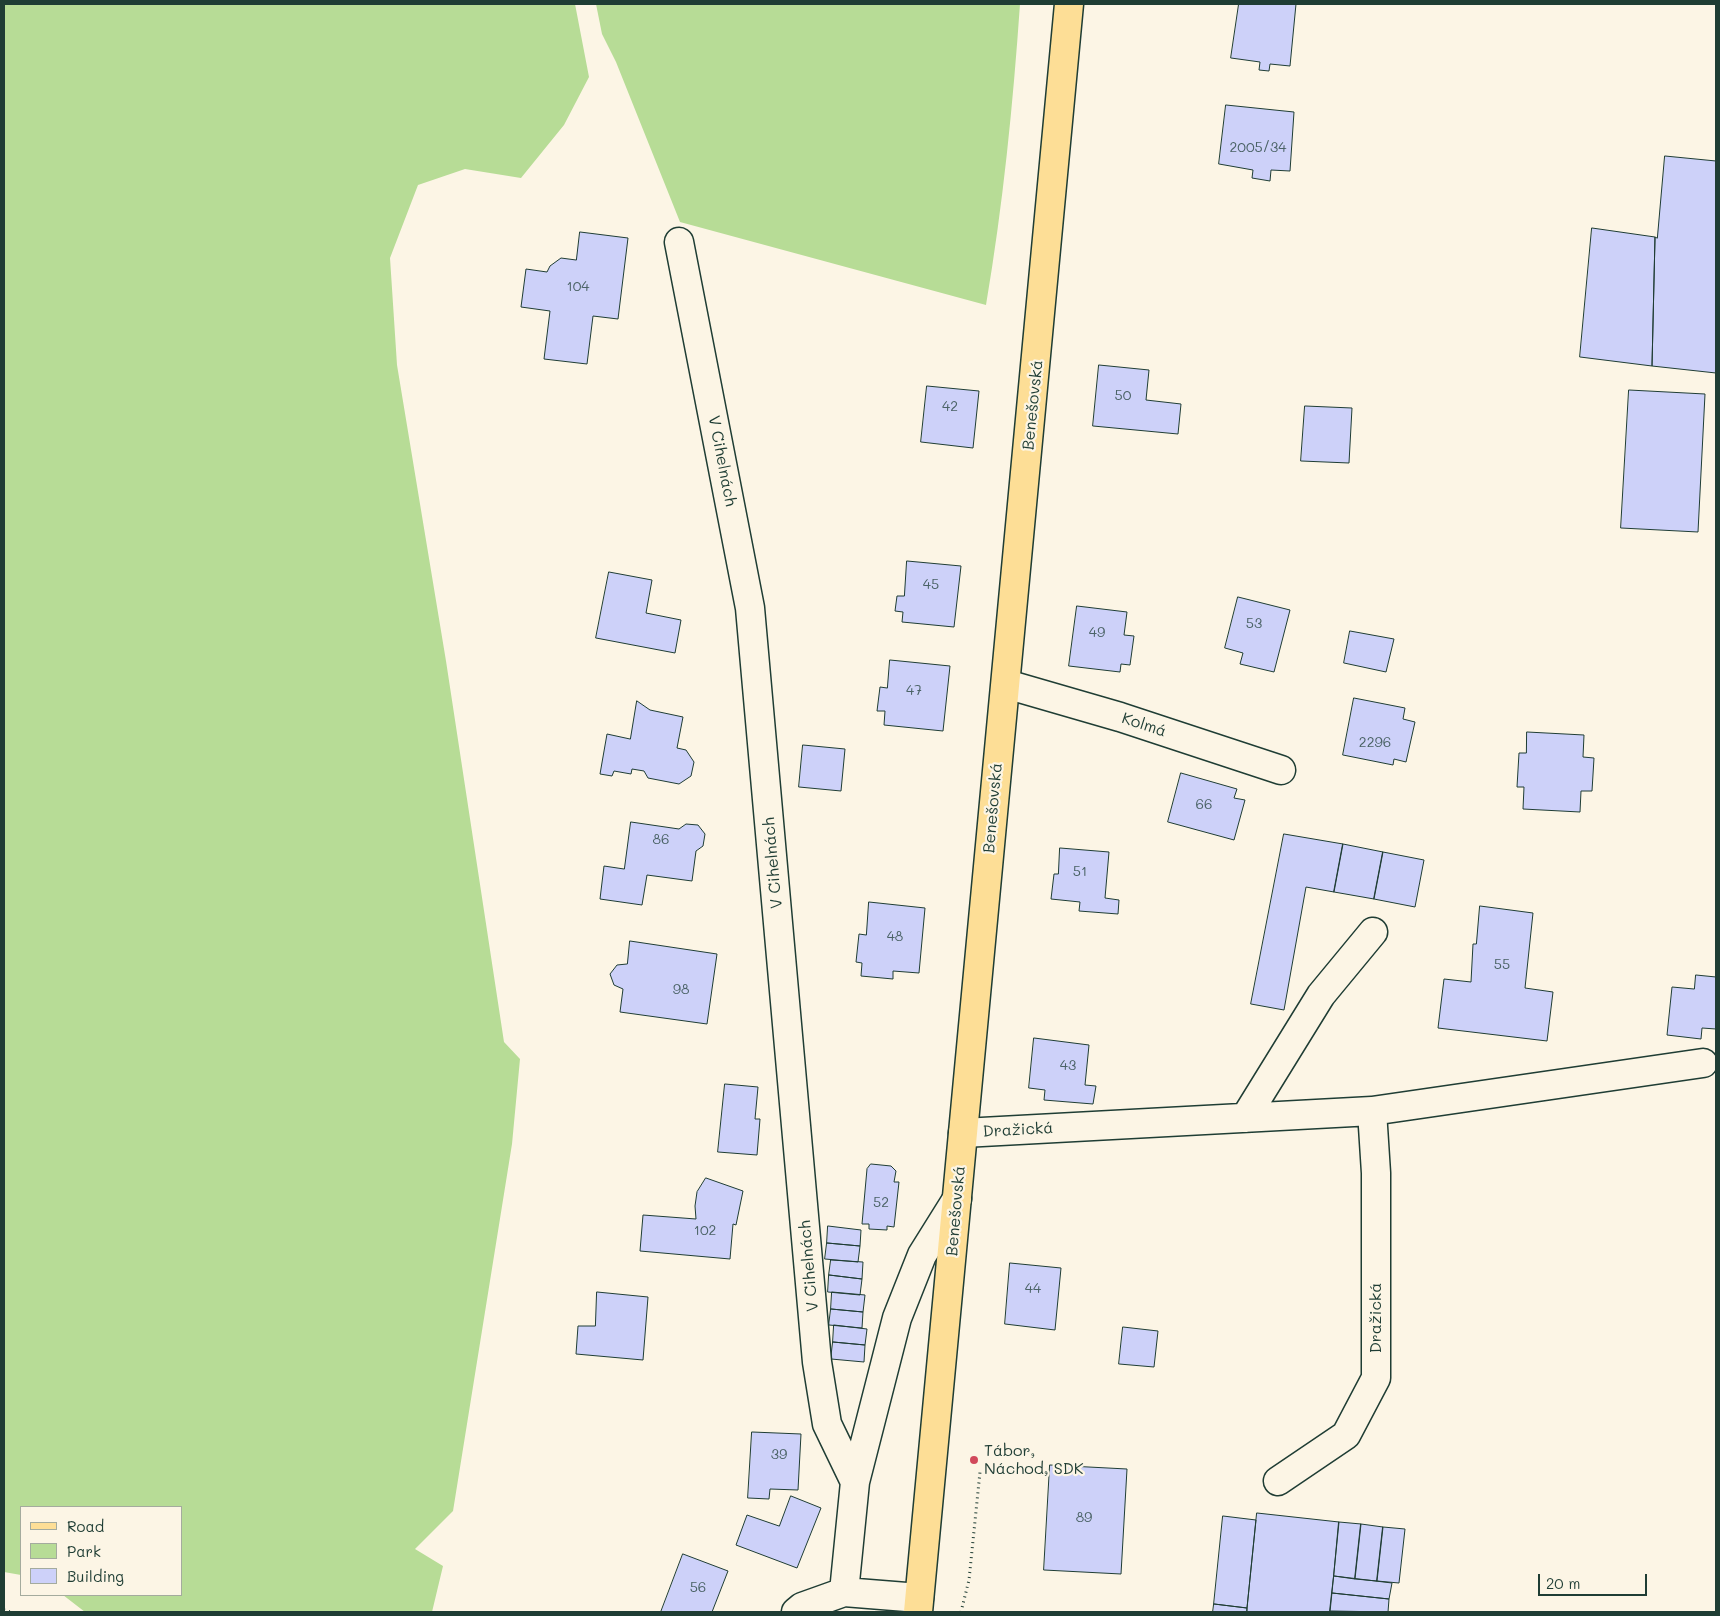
<!DOCTYPE html>
<html>
<head>
<meta charset="utf-8">
<style>
	body { margin:0 }
	#map { position:relative; width:1720px; height:1616px; overflow:hidden; background:#fcf5e5; font-family:Mali,sans-serif }
	canvas { display:block }
	.frame { position:absolute; inset:0; border:5px solid #1f3d34; pointer-events:none }
	.legend { position:absolute; left:20px; top:1506px; width:162px; height:90px; box-sizing:border-box; background:#fcf5e5; border:1px solid #a4ab9e; margin:0; padding:6px 9px; list-style:none; font-size:15px; color:#1f3d34 }
	.legend li { display:flex; align-items:center; gap:10px; height:25px }
	.legend b { width:25px; border:1px solid #a4ab9e }
	.scale { position:absolute; left:1538px; top:1574px; width:109px; height:22px; box-sizing:border-box; border:2px solid #1f3d34; border-top:0; padding-left:6px; font-size:15px; line-height:18px; white-space:nowrap; color:#1f3d34; -webkit-text-stroke:4px #fcf5e5; paint-order:stroke }
</style>
</head>
<body>
<div id="map">
<canvas width="1720" height="1616"></canvas>
<div class="frame"></div>
<ul class="legend">
<li><b style="height:6px;background:#fdde96"></b>Road</li>
<li><b style="height:14px;background:#b7dc96"></b>Park</li>
<li><b style="height:14px;background:#cdd1f9"></b>Building</li>
</ul>
<div class="scale">20 m</div>
</div>
<script>
const ctx = document.querySelector('canvas').getContext('2d');
ctx.lineJoin = 'round';
function paint(path, color) { ctx.fillStyle = color; ctx.fill(path, 'evenodd'); }
function stroke(path, color, width, dash) { ctx.strokeStyle = color; ctx.lineWidth = width; ctx.lineCap = dash ? 'butt' : 'round'; ctx.setLineDash(dash || []); ctx.stroke(path); }
function write(font, color, halo, rows, align = 'center') {
  ctx.font = font + ' Mali,sans-serif'; ctx.lineWidth = 4.5; ctx.setLineDash([]); ctx.textBaseline = 'middle'; ctx.strokeStyle = halo; ctx.fillStyle = color; for (const [text, x, y, turn = 0] of rows) {
    ctx.save(); ctx.translate(x, y); ctx.rotate((+turn || 0) * Math.PI / 180); ctx.textAlign = isNaN(turn) ? turn : align; if (halo) ctx.strokeText(text, 0, 0); ctx.fillText(text, 0, 0); ctx.restore();
  }
}
const green = new Path2D(`
	M4,4H575L589,77L564,125L521,178L465,169L418,185L390,258L397,365L446,661L504,1042L520,1059L512,1144L453,1511L415,1549L443,1566L432,1612H85L63,1595H181V1507H21V1575L4,1572Z
	M596,4H1020C1013,105 1003,205 986,305L680,222L616,62L602,34Z`);
const building = new Path2D(`
	M1239,4H1296L1290,66L1270,64L1269,71L1259,70L1260,62L1231,58Z
	M1226,105L1294,112L1290,171L1271,170L1270,181L1252,178L1253,170L1219,164Z
	M1665,156L1716,161V373L1652,366L1655,237L1657,238Z
	M1592,228L1655,237L1652,366L1580,357Z
	M580,232L628,238L618,319L593,316L587,364L544,359L550,311L521,307L526,269L547,272L550,266L561,258L576,260Z
	M1099,365L1149,370L1146,400L1181,404L1178,434L1093,426Z
	M927,386L979,391L973,448L921,442Z
	M1629,390L1705,394L1698,532L1621,528Z
	M1305,406L1352,408L1349,463L1301,461Z
	M907,561L961,566L954,627L902,622L903,612L895,611L897,596H904Z
	M609,572L652,580L646,613L681,620L675,653L596,638Z
	M1238,597L1290,610L1274,672L1240,664L1243,653L1225,648Z
	M1077,606L1127,612L1124,635L1134,636L1130,665L1121,664L1120,672L1069,666Z
	M1350,631L1394,639L1386,672L1344,663Z
	M890,660L950,666L943,731L884,725L885,711H877L880,687L887,688Z
	M1354,698L1405,708L1403,719L1415,722L1406,762L1394,759L1393,765L1343,755Z
	M637,701L650,710L683,717L677,748L686,750L694,762L691,776L679,784L648,778L644,771L632,769L631,774L614,771L612,776L600,774L607,734L630,739Z
	M1527,732L1584,735L1583,757L1594,758L1592,791H1581L1580,812L1523,809L1524,787H1517L1519,753H1526Z
	M803,745L845,749L841,791L799,787Z
	M1181,773L1237,789L1234,798L1245,800L1234,840L1168,822Z
	M631,822L679,829L686,824L698,825L705,834L703,846L696,851L692,881L647,875L642,905L600,899L604,866L624,869Z
	M1284,834L1343,844L1334,892L1306,887L1284,1010L1251,1004Z
	M1343,844L1383,852L1374,899L1334,892Z
	M1060,848L1109,852L1105,898L1119,900L1118,914L1079,911L1080,902L1051,899L1054,874H1058Z
	M1383,852L1424,860L1415,907L1374,899Z
	M869,902L925,908L919,973L893,971V979L861,976L862,963L856,962L859,934L866,935Z
	M1480,906L1533,913L1525,988L1553,992L1547,1041L1438,1028L1444,979L1471,982L1473,944H1476Z
	M630,941L717,954L707,1024L620,1012L623,989L614,985L610,974L617,965L627,964Z
	M1696,975L1716,977V1029L1702,1028L1701,1039L1667,1035L1672,987L1694,989Z
	M1034,1038L1089,1045L1085,1085L1096,1086L1093,1104L1044,1100L1045,1090L1029,1088Z
	M725,1084L758,1087L755,1119H760L757,1155L718,1152Z
	M871,1164L891,1166L896,1171L894,1182H899L894,1227L887,1226V1230L869,1229V1224H862L867,1169Z
	M706,1178L743,1191L736,1225L733,1224L730,1259L640,1251L643,1215L696,1219L695,1206L697,1192Z
	M828,1226L861,1230L860,1246L827,1243Z
	M827,1243L860,1246L858,1262L825,1259Z
	M831,1260L863,1262L862,1279L829,1275Z
	M1010,1263L1061,1268L1055,1330L1005,1324Z
	M829,1275L862,1279L860,1295L828,1292Z
	M597,1292L648,1297L643,1360L576,1354L578,1326H595Z
	M832,1292L865,1295L863,1312L831,1309Z
	M831,1309L863,1312L862,1328L829,1325Z
	M834,1325L867,1329L865,1345L833,1342Z
	M1123,1327L1158,1331L1154,1367L1119,1364Z
	M833,1342L865,1345L864,1362L831,1359Z
	M752,1432L801,1434L798,1490L770,1489L769,1499L748,1498Z
	M1050,1465L1127,1469L1121,1574L1044,1570Z
	M791,1496L821,1508L797,1568L736,1545L747,1515L779,1526Z
	M1257,1513L1339,1522L1330,1612H1247Z
	M1223,1516L1256,1520L1247,1608L1214,1604Z
	M1339,1522L1361,1524L1355,1579L1334,1576Z
	M1361,1524L1383,1527L1377,1581L1355,1579Z
	M1383,1527L1405,1529L1399,1583L1377,1581Z
	M683,1554L728,1571L712,1612H661Z
	M1334,1576L1392,1583L1389,1599L1332,1593Z
	M1332,1593L1389,1599L1388,1612L1330,1611Z
	M1214,1604L1247,1608V1612H1213Z`);
const path = new Path2D(`
	M4,1610L11,1612
	M961,1612L969,1580L980,1472`);
const minor = new Path2D(`
	M679,242L750,608L817,1362L827,1424L855,1482
	M1006,684L1120,717L1281,770
	M1372,1111L1703,1063
	M1245,1118L1321,995L1373,932
	M963,1133L1372,1111L1376,1173V1378L1346,1435L1278,1481
	M844,1592L855,1482L897,1318L922,1255L957,1199
	M796,1612L802,1607L844,1592L919,1598`);
const major = new Path2D(`
	M918,1612L1069,4`);
const markers = [
	[974,1460,5,"#d1495b"]
];
const numberNames = [
	["2005/34",1258,148],
	["104",578,287],
	["50",1123,396],
	["42",950,407],
	["45",931,585],
	["53",1254,624],
	["49",1097,633],
	["47",914,691],
	["2296",1375,743],
	["66",1204,805],
	["86",661,840],
	["51",1080,872],
	["48",895,937],
	["55",1502,965],
	["98",681,990],
	["43",1068,1066],
	["52",881,1203],
	["102",705,1231],
	["44",1033,1289],
	["39",779,1455],
	["89",1084,1518],
	["56",698,1588]
];
const streetNames = [
	["Benešovská",1033,405,-84],
	["V Cihelnách",722,461,79],
	["Kolmá",1144,725,18],
	["Benešovská",993,808,-85],
	["V Cihelnách",773,863,-95],
	["Dražická",1018,1130,-3],
	["Benešovská",956,1211,-85],
	["V Cihelnách",809,1266,-95],
	["Dražická",1376,1318,-90]
];
const poiNames = [
	["Tábor,",984,1451],
	["Náchod, SDK",984,1469]
];
paint(green, '#b7dc96');
paint(building, '#cdd1f9');
stroke(building, '#1f3d34', 1);
stroke(minor, '#1f3d34', 31);
stroke(major, '#1f3d34', 31);
stroke(path, '#1f3d34', 3, [1, 4]);
stroke(minor, '#fcf5e5', 28);
stroke(major, '#fdde96', 28);
for (const [x, y, r, color] of markers) { const dot = new Path2D(); dot.arc(x, y, r, 0, 2 * Math.PI); ctx.fillStyle = color; ctx.fill(dot); stroke(dot, '#fcf5e5', 2); }
write('14px', '#4a6265', null, numberNames);
write('16px', '#1f3d34', '#fcf5e5', streetNames);
write('16px', '#1f3d34', '#fcf5e5', poiNames, 'left');
</script>
</body>
</html>
